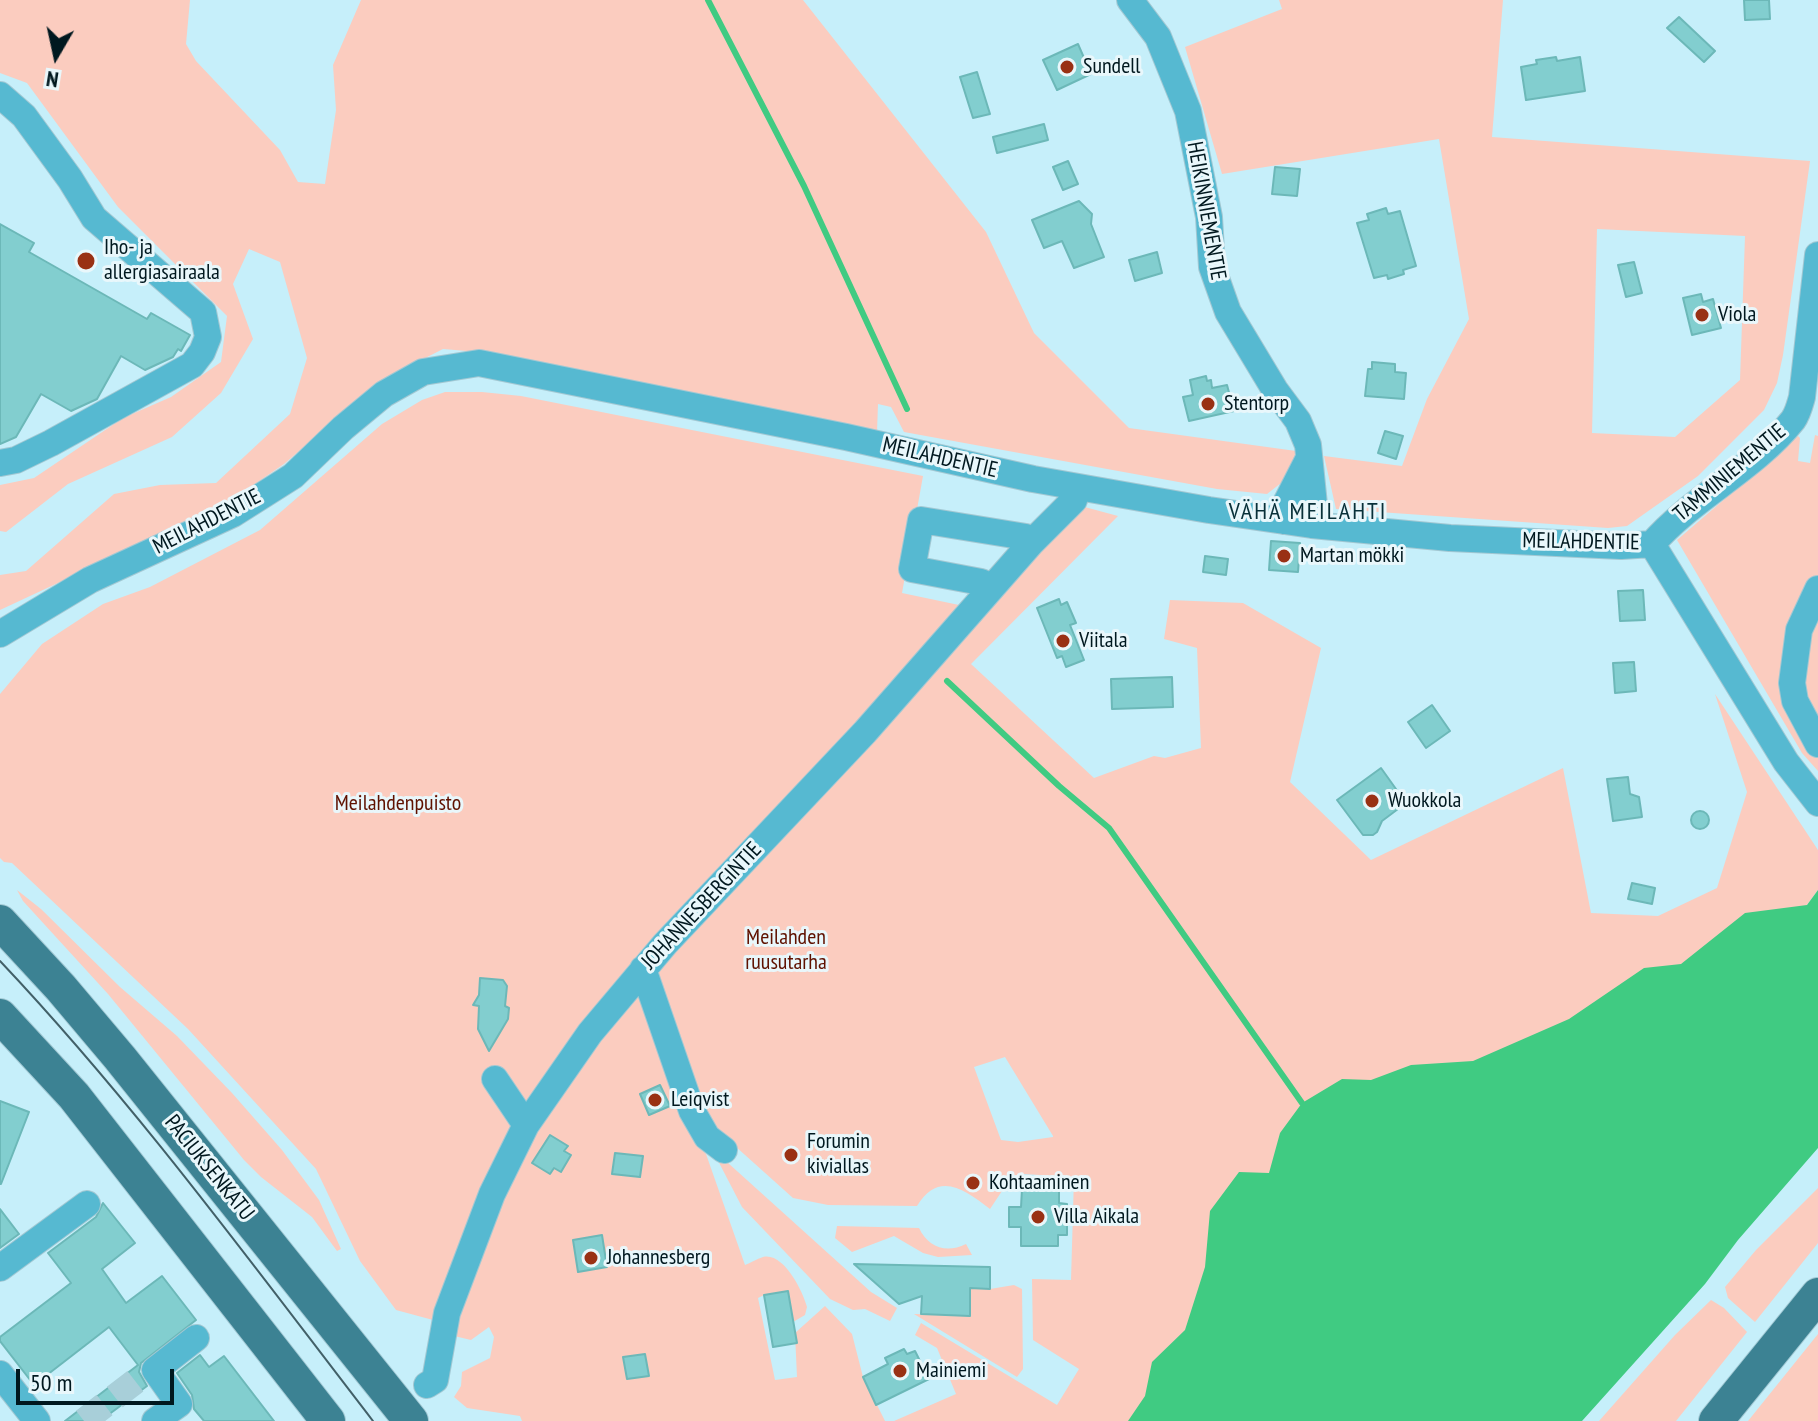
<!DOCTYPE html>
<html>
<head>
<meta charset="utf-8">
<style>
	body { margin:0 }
	#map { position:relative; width:1818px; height:1421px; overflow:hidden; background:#c6effa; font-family:"PT Sans Narrow",sans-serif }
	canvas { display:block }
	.north { position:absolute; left:16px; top:16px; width:80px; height:80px; -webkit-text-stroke:6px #e9f7fb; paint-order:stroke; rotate:189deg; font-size:22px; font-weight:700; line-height:32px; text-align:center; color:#00181f }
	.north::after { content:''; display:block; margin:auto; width:28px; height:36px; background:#00181f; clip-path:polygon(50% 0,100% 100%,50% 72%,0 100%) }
	.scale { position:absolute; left:16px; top:1369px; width:158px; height:36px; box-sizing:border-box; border:4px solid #00181f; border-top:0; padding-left:10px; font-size:24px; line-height:28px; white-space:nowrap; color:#00181f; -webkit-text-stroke:6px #e9f7fb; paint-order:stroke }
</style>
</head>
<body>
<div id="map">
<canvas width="1818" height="1421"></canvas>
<div class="north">N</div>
<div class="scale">50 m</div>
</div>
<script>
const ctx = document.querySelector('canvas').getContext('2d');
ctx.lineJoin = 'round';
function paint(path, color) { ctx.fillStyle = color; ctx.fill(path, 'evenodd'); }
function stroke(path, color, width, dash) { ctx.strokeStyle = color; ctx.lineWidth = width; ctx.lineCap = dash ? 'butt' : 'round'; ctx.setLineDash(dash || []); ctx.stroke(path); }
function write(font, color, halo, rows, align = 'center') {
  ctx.font = font + ' "PT Sans Narrow",sans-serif'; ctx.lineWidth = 6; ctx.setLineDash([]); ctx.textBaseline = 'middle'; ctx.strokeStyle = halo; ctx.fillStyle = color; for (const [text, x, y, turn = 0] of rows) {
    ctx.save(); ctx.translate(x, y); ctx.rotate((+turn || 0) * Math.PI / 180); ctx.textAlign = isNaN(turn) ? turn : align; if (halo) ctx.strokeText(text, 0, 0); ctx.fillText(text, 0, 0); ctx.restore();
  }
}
const green = new Path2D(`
	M0,0H190L186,44L196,61L280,150L298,182L325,184L336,110L333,65L361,0H803L986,232L1034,333L1129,428L1296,451L1290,476L1267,494L1217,489L904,432L891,407L878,404L877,432L491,353L443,349L382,380L284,464L223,506L0,610V575L26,571L114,494L160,485L216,483L290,414L307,358L280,262L249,249L233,284L253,339L221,393L172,437L68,484L6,532L0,531V485L34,478L123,418L171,397L221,362L227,316L118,207L27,83L0,73Z
	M1279,0H1503L1492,137L1810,161L1783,355L1777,383L1764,410L1698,476L1627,526L1608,528L1336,509L1324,456L1402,466L1427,399L1469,319L1439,139L1222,174L1185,47L1282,9ZM1597,229L1745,236L1740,380L1675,437L1592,433Z
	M445,392H482L521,396L923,476L902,593L959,605L975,624L1081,506L1118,516L971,664L1094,778L1154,756L1165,758L1201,748L1197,648L1164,639L1170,600L1243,603L1321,648L1290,782L1371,860L1563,768L1591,913L1658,916L1717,888L1747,792L1715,694L1818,850V890L1807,905L1229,1421H894L956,1394L937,1348L915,1335L921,1323L1057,1405L1079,1369L1033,1340L1032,1279L1071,1280L1074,1177L1023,1174L1012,1176L990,1209C965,1190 939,1170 917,1206L828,1205L793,1198L735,1146L700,1147L706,1154L745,1265C750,1263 757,1259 763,1257C784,1252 803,1292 807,1307L805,1315L793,1322L764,1295L758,1298L775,1380L797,1377L795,1333L825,1306L852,1334L863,1377L885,1421H522L520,1416L467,1408L454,1397L461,1386L462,1372L490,1358L494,1337L489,1327L471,1340L450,1335L433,1320L396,1310L360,1261L316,1169L188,1029L12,863L4,862L0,858V694L42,644L103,604L150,587L260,530L382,424L422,400ZM1005,1057L1053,1136V1137L1018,1142L1001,1140L974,1067Z
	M1815,435L1818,436V771L1802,753L1677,540L1798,436L1800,438L1798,461L1810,463Z
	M17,890L41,909L120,987L177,1036L232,1093L282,1150L319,1200L341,1249L337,1251L312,1217L261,1177L244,1160L108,994L23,901Z
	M714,1153H717L871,1292L897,1308L890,1321L865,1309L853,1310L830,1299L742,1207Z
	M1818,1188V1243L1755,1322L1728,1298L1725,1287L1756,1250Z
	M837,1226L919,1228C928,1247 946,1254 966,1244L972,1255L938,1257L923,1253L894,1236L852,1252L835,1238Z
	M1014,1285L1022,1289L1023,1369L1017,1377L914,1314L969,1315L970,1288L990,1289Z
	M1711,1300L1724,1308L1747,1332L1676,1421H1599L1675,1335Z
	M1818,1334V1421H1748Z`);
const water = new Path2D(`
	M1818,890V1148L1738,1240L1705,1284L1582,1421H1128L1145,1396L1152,1362L1185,1330L1205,1267L1210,1211L1239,1172L1269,1173L1280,1133L1302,1103L1342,1079L1371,1080L1411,1065L1473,1061L1569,1019L1644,968L1681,964L1745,913L1807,905Z`);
const stream = new Path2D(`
	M708,0L804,186L907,409
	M947,681L1059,786L1109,828L1302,1103`);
const building = new Path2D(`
	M1744,0H1769L1770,19L1745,20Z
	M1679,17L1715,51L1704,62L1667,28Z
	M1078,44L1091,74L1057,90L1043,60Z
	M1556,57L1557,61L1580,57L1585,91L1526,100L1521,67L1537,64L1536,60Z
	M977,72L990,114L973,118L960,77Z
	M1044,124L1048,140L997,153L993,137Z
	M1068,161L1078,184L1063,190L1053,167Z
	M1275,167L1300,169L1297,196L1272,194Z
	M1079,201L1092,214L1091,224L1104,257L1074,268L1062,241L1044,248L1032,220Z
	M1386,208L1388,214L1400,211L1416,266L1403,270L1404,274L1388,279L1387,275L1374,278L1357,223L1369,220L1367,214Z
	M0,224L34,243L29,252L147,319L151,313L190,335L181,351L178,349L173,357L145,370L121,356L97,399L71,411L41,394L16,437L0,444Z
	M1157,252L1162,273L1135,281L1129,260Z
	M1634,262L1642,293L1626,297L1618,265Z
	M1701,294L1703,302L1713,299L1721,328L1692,335L1683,298Z
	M1372,362L1395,364V372L1406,373L1404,399L1365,396L1368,369H1372Z
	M1206,376L1207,381L1211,380L1212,388L1227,385L1234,411L1189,421L1183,397L1193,395L1190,380Z
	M1385,431L1403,436L1396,459L1378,453Z
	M1271,541L1300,543L1298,572L1269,570Z
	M1205,556L1228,559L1226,575L1203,572Z
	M1643,590L1645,620L1620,621L1618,591Z
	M1059,599L1061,605L1067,602L1076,623L1070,625L1084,660L1066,667L1062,656L1057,658L1037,608Z
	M1634,662L1636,691L1615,693L1613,663Z
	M1172,677L1173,707L1112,709L1111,679Z
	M1432,705L1450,731L1426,748L1408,722Z
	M1381,768L1406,803L1382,821L1377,832L1373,835H1363L1337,800Z
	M1628,777L1630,794L1639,797L1642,817L1613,821L1607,779Z
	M1691 820a9 9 0 1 1 18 0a9 9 0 1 1-18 0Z
	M1632,883L1655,888L1652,904L1628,899Z
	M480,978L503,980L507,986L505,1006L509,1008L508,1019L489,1051L478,1029L479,1006L473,1005L479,995Z
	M660,1085L670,1106L649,1115L640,1094Z
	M0,1101L29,1112L1,1184H0Z
	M550,1135L568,1146L564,1151L571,1155L561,1172L554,1168L550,1174L532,1163Z
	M615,1153L643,1156L640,1177L612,1174Z
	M1022,1189H1059V1203L1067,1204V1235H1058V1246H1021V1227H1009V1207H1021Z
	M103,1203L135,1243L102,1269L126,1303L162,1276L196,1320L141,1363L139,1372L147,1386L100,1421H65L138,1365L109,1327L34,1385L0,1341V1337L71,1283L48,1253L96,1217Z
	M0,1209L19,1234L0,1248Z
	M602,1235L607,1267L578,1272L573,1240Z
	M854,1264L990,1267V1289L970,1288V1316L921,1314L922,1296L899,1304Z
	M788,1291L797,1343L773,1347L764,1295Z
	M904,1349L907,1354L915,1351L929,1379L876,1405L863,1377L888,1364L885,1358Z
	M645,1354L649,1376L627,1379L623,1357Z
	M200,1355L209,1367L224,1356L274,1421H204L194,1409L192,1395L177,1373Z`);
const minorTunnel = new Path2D(`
	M84,1421L142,1376`);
const minor = new Path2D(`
	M1130,0L1158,37L1188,111L1209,217L1212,267L1228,312L1275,390L1298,421L1308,445L1314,505L1312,525
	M0,95L24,116L70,179L94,218L203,312L208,337L202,352L192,365L51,443L16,460L0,463
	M1284,521L1286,503L1308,460
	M1652,544C1693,497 1754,469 1793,420C1798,413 1800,404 1802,397L1818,255
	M992,587L981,582L912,569L921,520L1026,537L1032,542
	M1818,589L1799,630L1792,683L1795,701L1818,744
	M0,634L90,580L233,514L293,476L343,428L384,394L423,372L479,363L846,437L1033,479L1209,510L1312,525L1450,538L1621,546L1652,544L1786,762L1818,803
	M643,969L692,1111L707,1137L724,1150
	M495,1079L526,1125
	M0,1268L87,1204
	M0,1374L37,1421
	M427,1385L435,1380L447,1313L492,1194L526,1125L590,1033L665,944L865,732L1032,542L1074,500L1077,488
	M155,1421L179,1404L155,1370L196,1338`);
const major = new Path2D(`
	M0,922L61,988L120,1058L411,1421
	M0,1016L74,1096L328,1421
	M1716,1421L1818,1295`);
const tram = new Path2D(`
	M0,961C136,1105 252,1264 373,1421`);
const markers = [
	[1067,67,8,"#993114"],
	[86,261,10,"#993114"],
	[1702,315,8,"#993114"],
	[1208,404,8,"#993114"],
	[1284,556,8,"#993114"],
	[1063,641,8,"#993114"],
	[1372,801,8,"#993114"],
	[655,1100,8,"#993114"],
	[791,1155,8,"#993114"],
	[973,1183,8,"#993114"],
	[1038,1217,8,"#993114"],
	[591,1258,8,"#993114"],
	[900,1371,8,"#993114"]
];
const poiNames = [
	["Sundell",1083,67],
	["Iho- ja",104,248],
	["allergiasairaala",104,273],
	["Viola",1718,315],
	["Stentorp",1224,404],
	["Martan mökki",1300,556],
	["Viitala",1079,641],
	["Wuokkola",1388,801],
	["Leiqvist",671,1100],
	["Forumin",807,1142],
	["kiviallas",807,1167],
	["Kohtaaminen",989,1183],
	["Villa Aikala",1054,1217],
	["Johannesberg",607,1258],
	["Mainiemi",916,1371]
];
const streetNames = [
	["HEIKINNIEMENTIE",1206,211,80],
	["MEILAHDENTIE",940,458,13],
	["TAMMINIEMENTIE",1730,473,-40],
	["MEILAHDENTIE",207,522,-27],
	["MEILAHDENTIE",1581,542,1],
	["JOHANNESBERGINTIE",702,906,-47],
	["PACIUKSENKATU",209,1168,51]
];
const parkNames = [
	["Meilahdenpuisto",398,804],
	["Meilahden",786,938],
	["ruusutarha",786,963]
];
const neighbourhoodNames = [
	["VÄHÄ MEILAHTI",1308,512]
];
paint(green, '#fbccbf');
paint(water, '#40cb82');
stroke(stream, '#40cb82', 6);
paint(building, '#82cecf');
stroke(building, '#6cb8b8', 2);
stroke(minorTunnel, '#a8cfd9', 26, [26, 13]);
stroke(minor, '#a2c8d3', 28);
stroke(major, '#a2c8d3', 36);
stroke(minor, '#56b9d1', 26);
stroke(major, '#3c8293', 34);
stroke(tram, '#426068', 2);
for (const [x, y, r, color] of markers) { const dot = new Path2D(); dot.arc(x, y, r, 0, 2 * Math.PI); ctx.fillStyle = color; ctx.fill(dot); stroke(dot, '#e9f7fb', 3); }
write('22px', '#00181f', '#e9f7fb', poiNames, 'left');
write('22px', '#00181f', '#e9f7fb', streetNames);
write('22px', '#5f1100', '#e9f7fb', parkNames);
ctx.letterSpacing = '2px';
write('24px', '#083039', '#e9f7fb', neighbourhoodNames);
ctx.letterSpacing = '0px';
</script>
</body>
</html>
